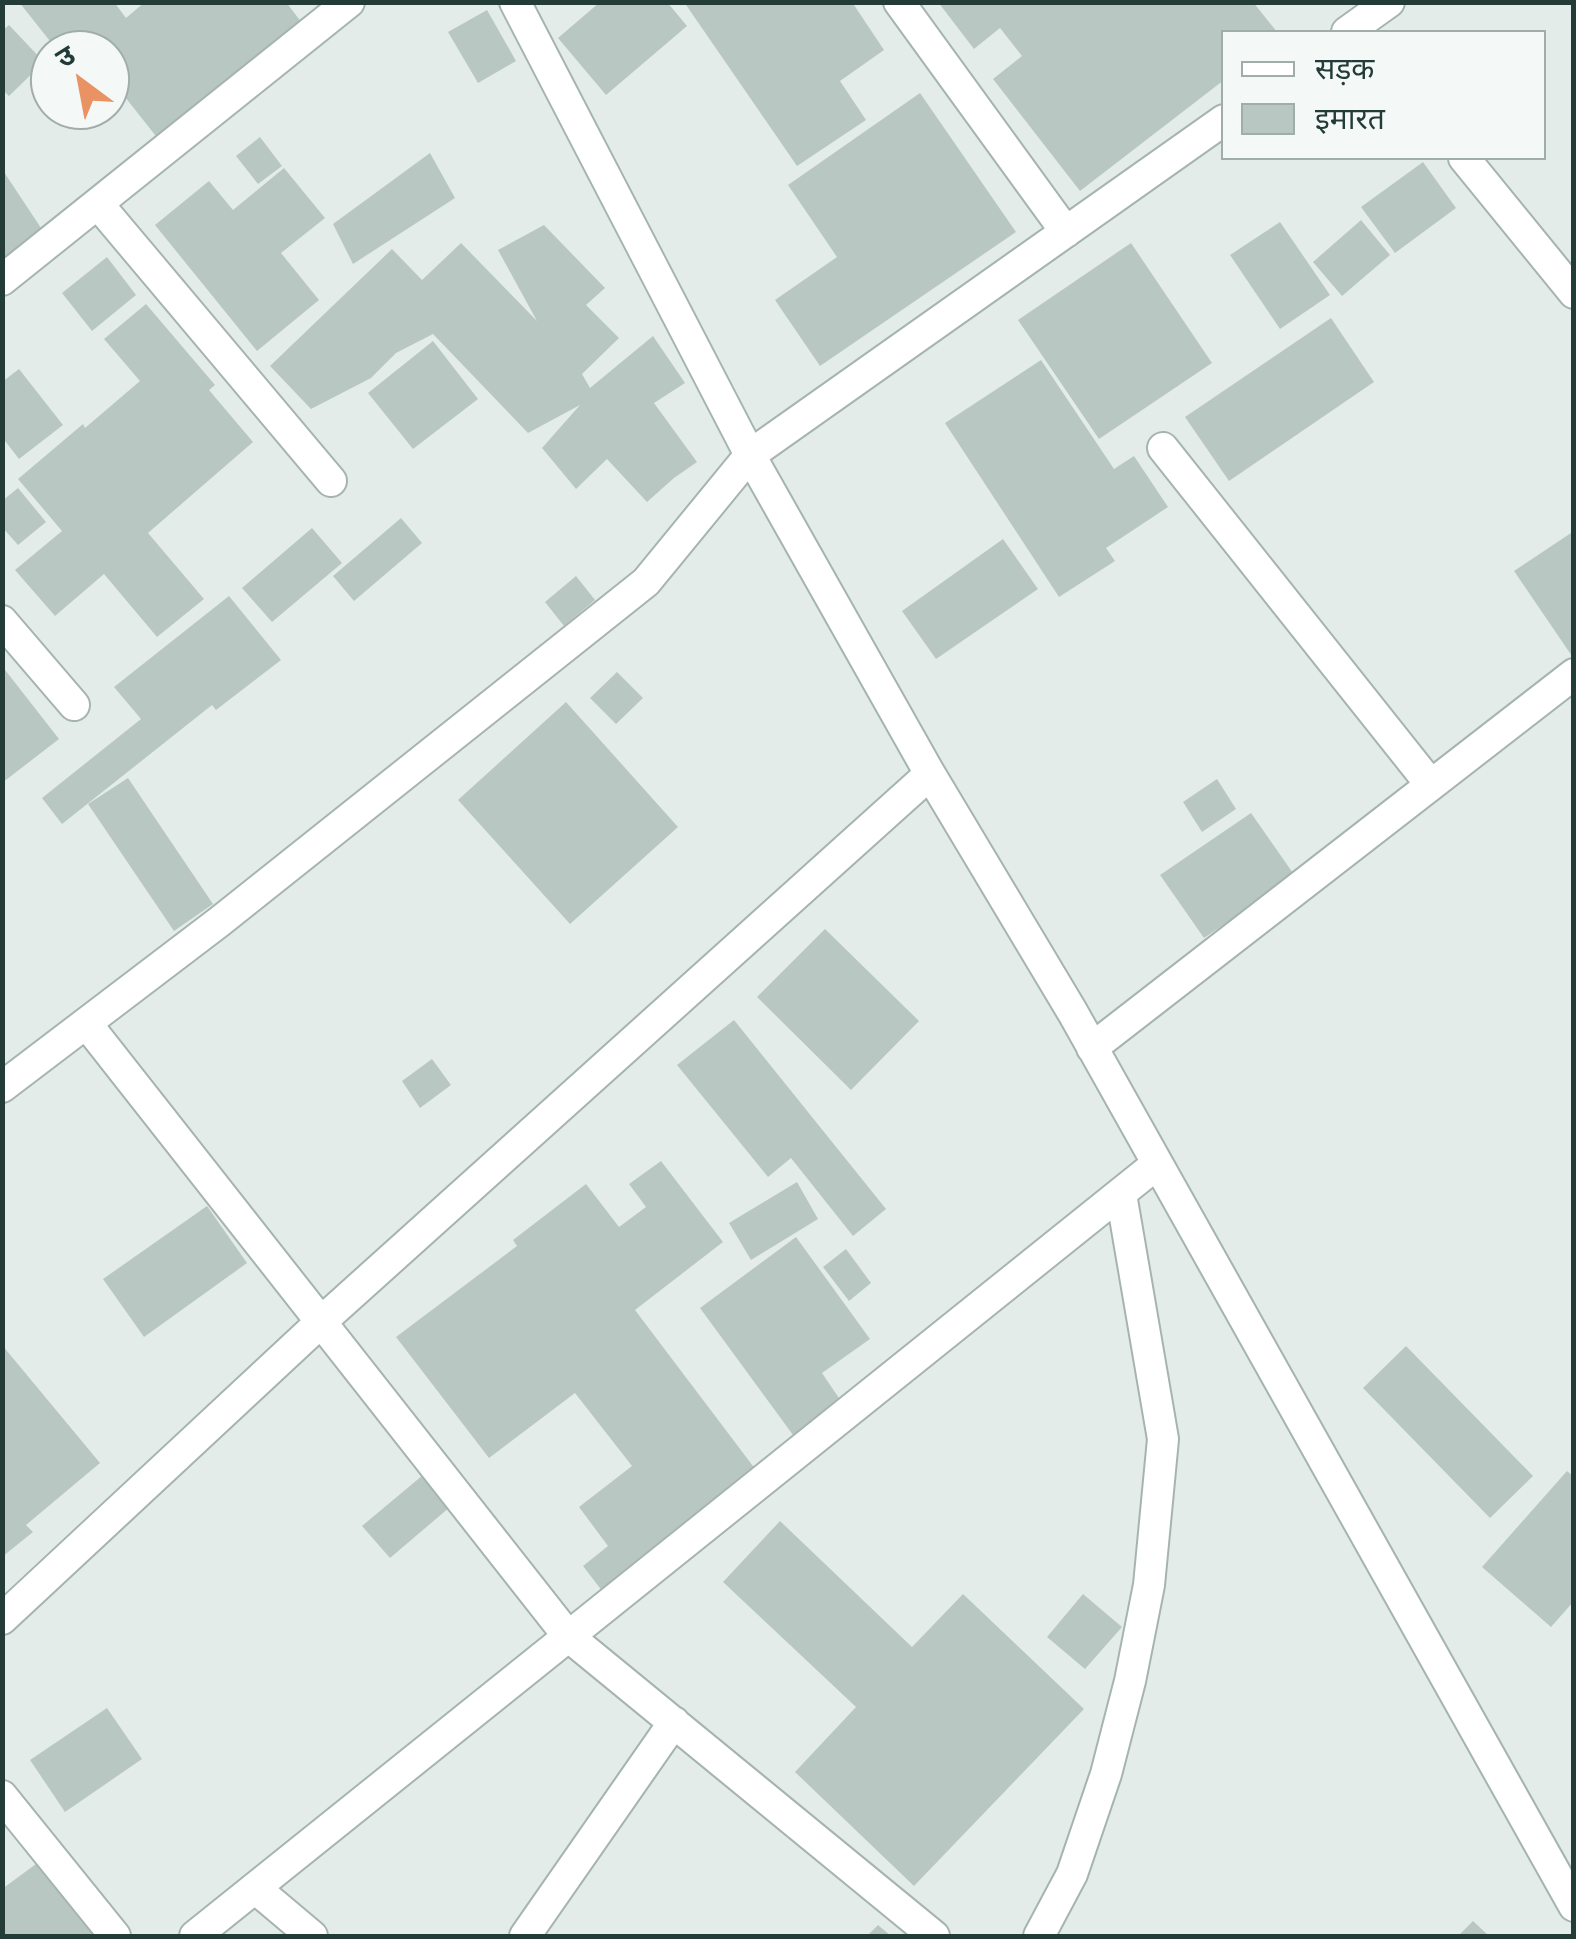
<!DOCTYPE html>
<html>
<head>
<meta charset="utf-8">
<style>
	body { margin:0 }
	#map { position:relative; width:1576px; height:1939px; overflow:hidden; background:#e3ece9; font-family:"Archivo Narrow","Noto Sans Devanagari",sans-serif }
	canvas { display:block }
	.frame { position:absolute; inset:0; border:5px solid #243c38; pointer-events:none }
	.legend { position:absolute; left:1221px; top:30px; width:325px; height:130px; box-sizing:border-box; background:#f4f9f7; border:2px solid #a1adab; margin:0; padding:12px 18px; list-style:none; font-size:30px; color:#243c38 }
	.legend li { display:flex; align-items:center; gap:20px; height:50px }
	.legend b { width:50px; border:2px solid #a1adab }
	.north { position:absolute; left:30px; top:30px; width:100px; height:100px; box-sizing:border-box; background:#f4f9f7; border:2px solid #a1adab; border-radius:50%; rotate:328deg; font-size:28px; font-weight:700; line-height:40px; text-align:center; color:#243c38 }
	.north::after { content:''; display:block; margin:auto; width:35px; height:45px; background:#e99364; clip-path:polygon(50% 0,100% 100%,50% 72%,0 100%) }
</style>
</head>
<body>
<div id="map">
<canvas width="1576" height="1939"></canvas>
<div class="frame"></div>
<ul class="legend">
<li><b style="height:12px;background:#fff"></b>सड़क</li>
<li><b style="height:28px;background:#b9c7c2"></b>इमारत</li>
</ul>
<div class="north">उ</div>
</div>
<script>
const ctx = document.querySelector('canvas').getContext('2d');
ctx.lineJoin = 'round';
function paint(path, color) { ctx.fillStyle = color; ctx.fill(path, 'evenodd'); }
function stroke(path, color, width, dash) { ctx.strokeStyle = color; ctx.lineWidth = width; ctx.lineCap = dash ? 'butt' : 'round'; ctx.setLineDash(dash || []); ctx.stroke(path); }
const building = new Path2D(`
	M19,2H114L126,18L145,2H286L308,31L159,140L110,78V50H87L85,47L81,50H57Z
	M600,2H667L687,26L606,95L558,38Z
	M684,2H852L884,50L840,81L866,120L797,166Z
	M938,2H1253L1277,32H1224V80L1080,191L993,79L1022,56L1000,28L974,49Z
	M487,10L516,61L478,83L448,32Z
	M9,25L44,62L9,96L2,89V31Z
	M920,93L1016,232L820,366L775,300L837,257L788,185Z
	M260,137L282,166L258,184L236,156Z
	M430,153L455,198L353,264L333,224Z
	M1423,162L1456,208L1395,253L1361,207Z
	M284,168L325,218L281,253L319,300L257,351L155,225L209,181L233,210Z
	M2,169L45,234L2,261Z
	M1361,220L1390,255L1342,296L1313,262Z
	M1280,222L1330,295L1280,329L1230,255Z
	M544,225L605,288L586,305L619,338L582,374L590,388L653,336L685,383L654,403L697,462L674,478L647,502L607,459L576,489L542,448L580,405L528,433L433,334L396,353L371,378L311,409L270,366L392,249L422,280L461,243L537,321L498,250Z
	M1131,243L1212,363L1099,439L1018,320Z
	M107,257L136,295L92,331L62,293Z
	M146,304L215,385L209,390L253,442L148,533L204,599L157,637L104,574L55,616L15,570L62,531L18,479L83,424L85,428L140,381L104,339Z
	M1331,318L1374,382L1229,481L1185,417Z
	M433,341L478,399L413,449L368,393Z
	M1041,360L1114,469L1134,456L1168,507L1106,548L1115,561L1059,597L945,423Z
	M19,369L63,425L19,459L2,437V382Z
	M18,488L46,522L18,545L2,527V501Z
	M401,518L422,543L354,601L333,576Z
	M312,528L342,563L272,622L242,588Z
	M1574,531V659L1514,571Z
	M1003,539L1038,589L936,659L902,611Z
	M576,576L595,600L564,626L545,602Z
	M229,596L281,660L216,710L212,705L62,824L42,798L141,719L114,687Z
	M2,666L59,739L2,783Z
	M617,672L643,698L616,724L590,698Z
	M566,702L678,827L570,924L458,800Z
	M128,778L213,904L174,931L88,804Z
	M1217,779L1236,809L1202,832L1183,802Z
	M1251,813L1295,876L1204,938L1160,875Z
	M825,929L919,1021L851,1090L757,997Z
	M734,1020L886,1209L853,1236L791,1158L768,1177L677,1065Z
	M432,1059L451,1085L420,1108L402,1081Z
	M661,1161L723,1242L635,1310L762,1478L606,1596L583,1566L608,1546L579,1507L632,1466L575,1393L489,1458L396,1337L517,1246L513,1240L586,1184L619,1227L646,1207L629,1184Z
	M797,1182L818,1219L751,1260L729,1223Z
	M207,1206L247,1263L144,1337L103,1279Z
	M796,1237L870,1339L822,1373L841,1401L793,1435L700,1308Z
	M846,1249L871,1283L849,1301L823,1267Z
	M2,1345L100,1463L26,1525L33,1532L2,1557Z
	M1406,1346L1533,1476L1490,1518L1363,1388Z
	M1567,1471L1574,1477V1601L1551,1627L1482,1567Z
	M423,1475L450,1507L390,1558L362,1526Z
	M780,1521L912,1647L963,1594L1084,1709L914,1886L795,1772L856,1707L723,1582Z
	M1083,1594L1122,1627L1085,1669L1047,1637Z
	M107,1708L142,1759L65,1812L30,1760Z
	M40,1861L97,1936H2V1889Z
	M1473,1921L1489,1936H1458Z
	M878,1925L891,1936H867Z`);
const street = new Path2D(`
	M515,2L750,455L930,774L1073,1013L1574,1906
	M899,2L1066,232
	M1347,32L1389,2
	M1464,158L1574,293
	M98,204L331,481
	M2,280L349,2
	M1163,448L1431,785
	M2,621L74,705
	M86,1023L568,1636L934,1936
	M1092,1048L1574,674
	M2,1087L219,922L646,582L750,455L1224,120
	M2,1619L322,1321L930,774
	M2,1796L115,1936
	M255,1888L312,1936
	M195,1936L1157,1164
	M525,1936L674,1722
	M1039,1936L1072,1874L1106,1774L1130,1681L1149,1585L1163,1439L1121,1194`);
paint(building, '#b9c7c2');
stroke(street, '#a6b4b0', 34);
stroke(street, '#fff', 30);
</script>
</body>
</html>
